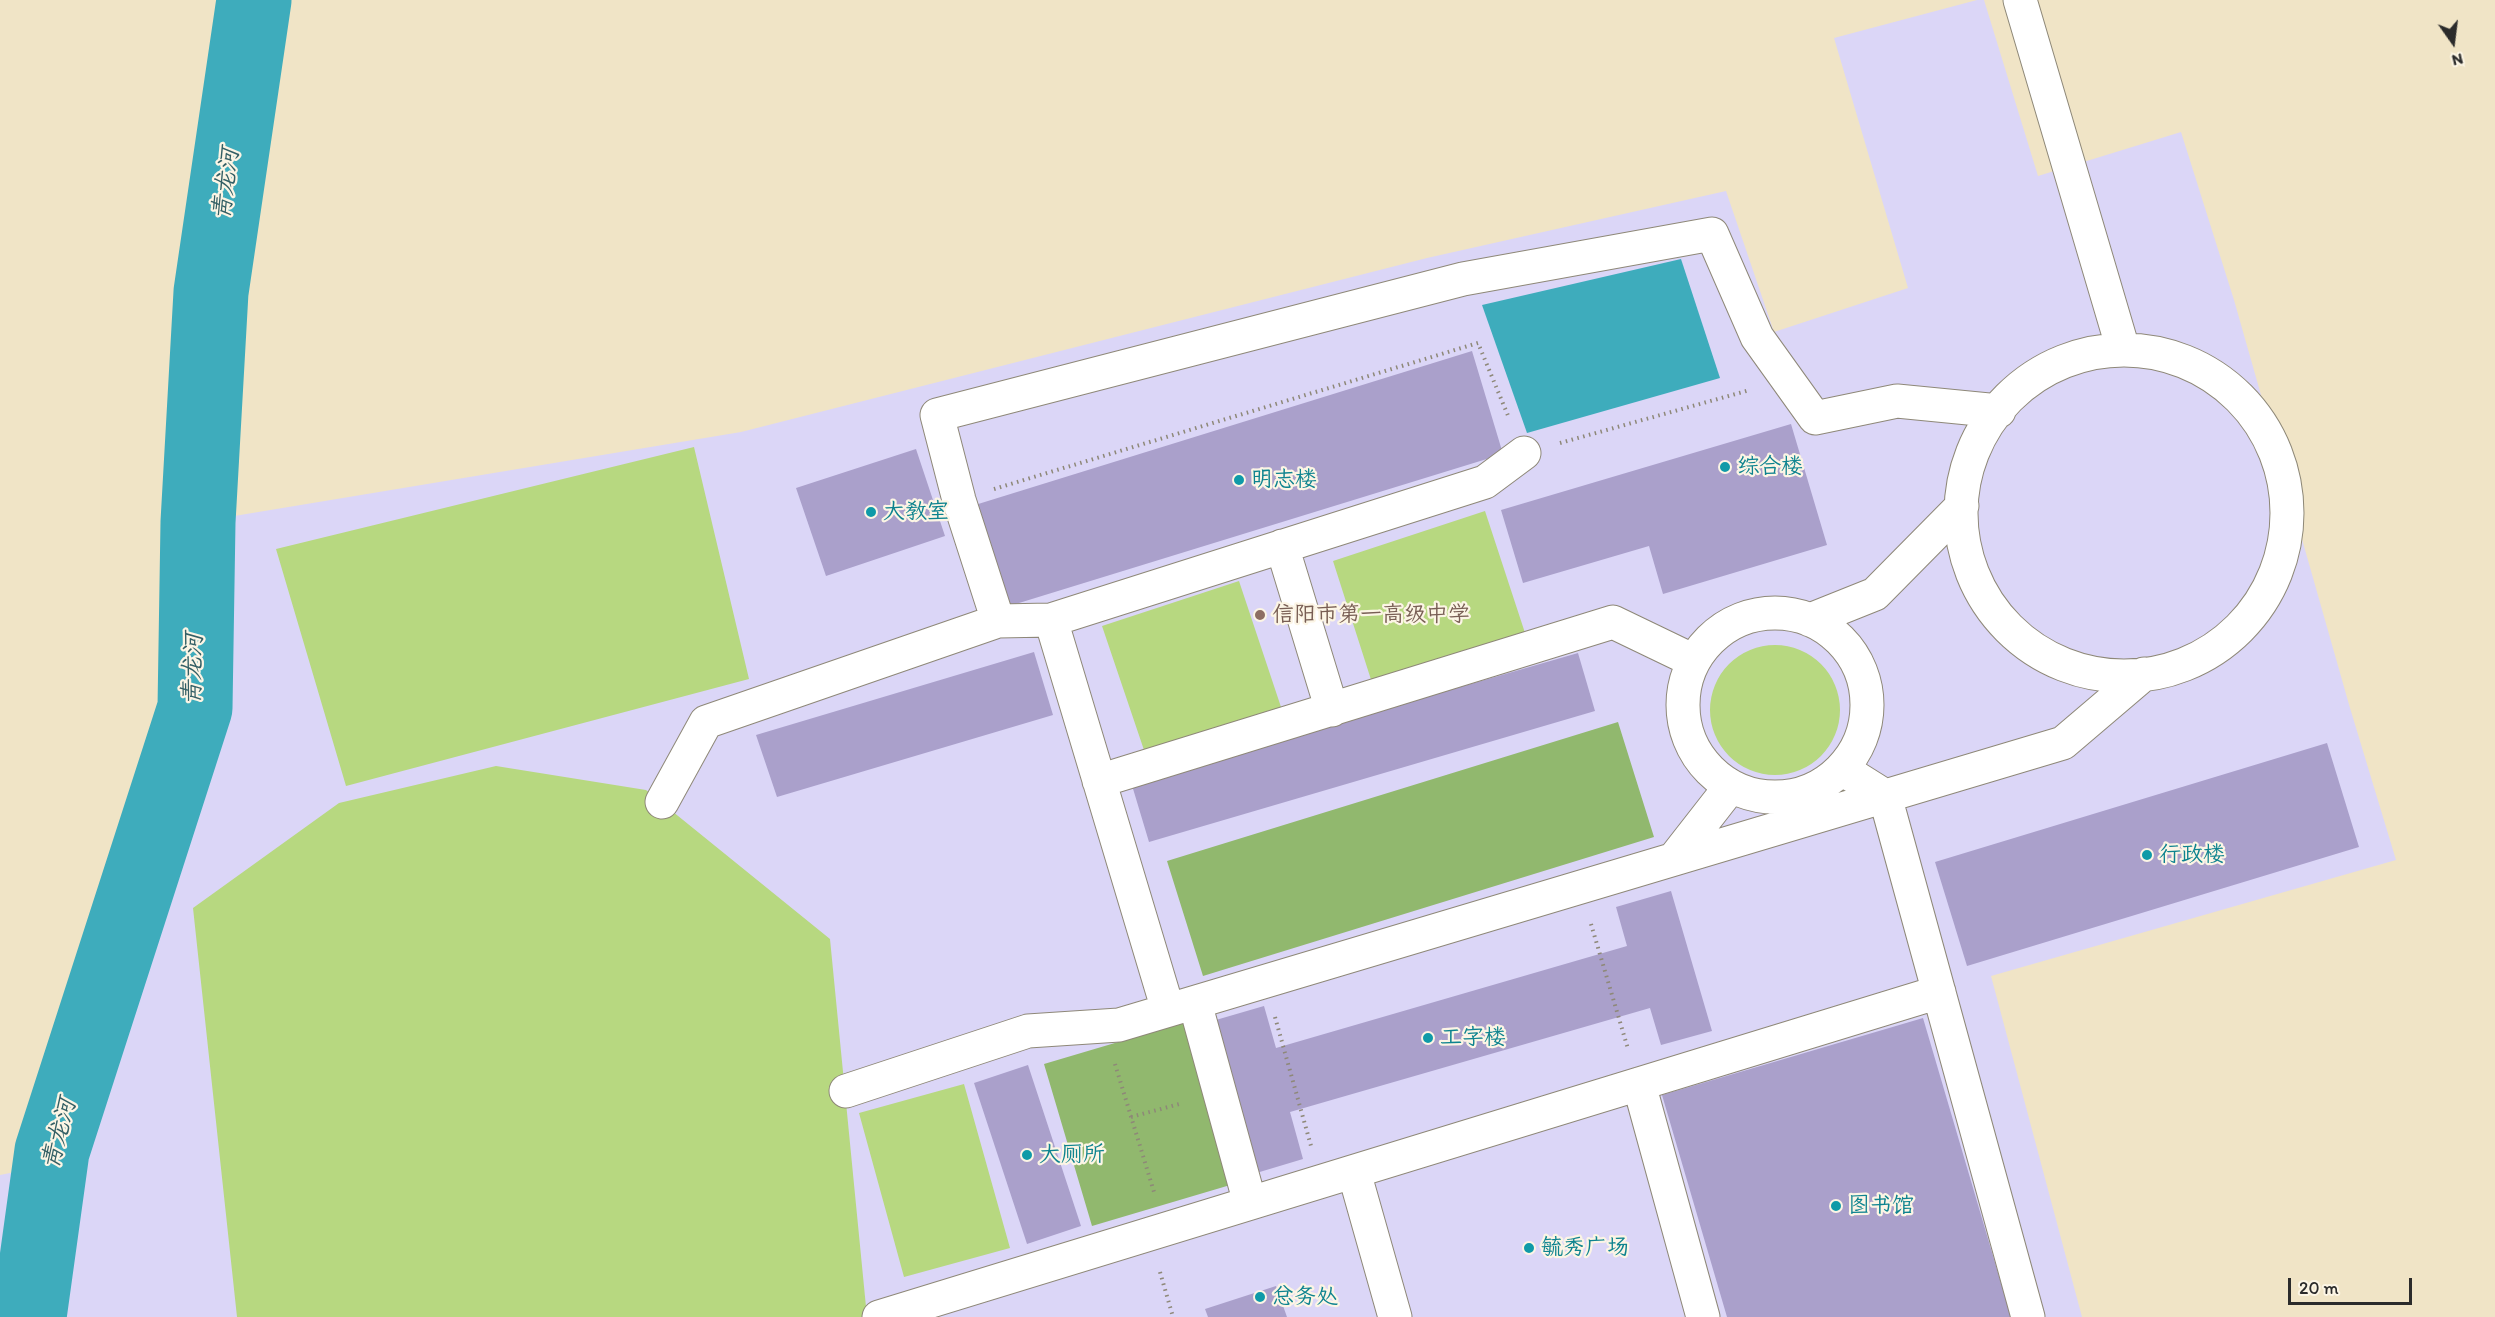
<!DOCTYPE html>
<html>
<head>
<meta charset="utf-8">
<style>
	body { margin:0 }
	#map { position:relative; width:2495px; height:1317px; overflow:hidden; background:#f0e4c6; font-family:Itim,sans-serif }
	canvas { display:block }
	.north { position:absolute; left:2423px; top:12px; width:60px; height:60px; -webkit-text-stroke:4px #fcf5e5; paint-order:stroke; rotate:166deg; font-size:16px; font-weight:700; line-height:24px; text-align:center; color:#2b2b2b }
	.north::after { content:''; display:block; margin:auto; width:21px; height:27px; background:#2b2b2b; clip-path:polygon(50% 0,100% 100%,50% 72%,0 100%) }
	.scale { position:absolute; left:2288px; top:1278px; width:124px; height:27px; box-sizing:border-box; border:3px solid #2b2b2b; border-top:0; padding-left:8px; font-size:18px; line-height:21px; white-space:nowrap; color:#2b2b2b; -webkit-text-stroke:4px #fcf5e5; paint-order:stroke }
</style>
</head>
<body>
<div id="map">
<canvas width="2495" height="1317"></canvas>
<div class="north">N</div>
<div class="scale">20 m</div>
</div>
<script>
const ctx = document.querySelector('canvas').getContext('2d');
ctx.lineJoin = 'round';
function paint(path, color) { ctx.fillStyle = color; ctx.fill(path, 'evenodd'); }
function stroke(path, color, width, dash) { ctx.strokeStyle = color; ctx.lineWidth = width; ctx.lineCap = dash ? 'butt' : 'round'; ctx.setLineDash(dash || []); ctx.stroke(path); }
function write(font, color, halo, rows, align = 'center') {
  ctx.font = font + ' Itim,"LXGW WenKai TC",sans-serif'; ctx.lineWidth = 4.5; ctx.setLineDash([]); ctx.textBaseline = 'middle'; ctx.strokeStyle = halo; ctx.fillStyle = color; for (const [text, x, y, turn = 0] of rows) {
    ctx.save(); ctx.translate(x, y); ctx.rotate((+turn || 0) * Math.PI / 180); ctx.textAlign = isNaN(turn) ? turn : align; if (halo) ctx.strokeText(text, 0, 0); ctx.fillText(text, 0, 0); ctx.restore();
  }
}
const built = new Path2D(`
	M1977,0H1984L2038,176L2181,132L2234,300L2350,708L2396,860L1991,976L2082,1317H29L52,1151L195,708L198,522L741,432L1427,258L1726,191L1774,332L1908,288L1834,38Z
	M20,1171L12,1317H0V1175Z`);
const green = new Path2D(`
	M694,447L749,679L346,786L276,549Z
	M1485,511L1527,639L1374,689L1333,561Z
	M1239,581L1282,710L1146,756L1102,626Z
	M1710 710a65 65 0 1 1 130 0a65 65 0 1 1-130 0Z
	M496,766L646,790L830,939L867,1317H237L193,908L339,803Z
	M964,1084L1010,1248L904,1277L859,1113Z`);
const forest = new Path2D(`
	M1618,722L1654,837L1203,976L1167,861Z
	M1189,1021L1237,1183L1092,1226L1044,1064Z`);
const water = new Path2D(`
	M1681,259L1720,378L1527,433L1482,305Z`);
const river = new Path2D(`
	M29,1317L52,1151L195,708L198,522L211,292L254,0`);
const building = new Path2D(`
	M1472,351L1503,454L1006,607L975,505Z
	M1791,424L1827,545L1663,594L1649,546L1523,583L1501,510Z
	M916,449L945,536L826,576L796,488Z
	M1034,652L1053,715L777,797L756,735Z
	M1578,653L1595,711L1149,842L1131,782Z
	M2327,743L2359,847L1967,966L1935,862Z
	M1671,891L1712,1031L1661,1045L1650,1008L1290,1112L1303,1159L1253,1174L1209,1022L1264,1006L1276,1048L1627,946L1616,907Z
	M1923,1018L2011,1317H1727L1662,1095Z
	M1028,1065L1081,1226L1027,1244L974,1083Z
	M1276,1286L1287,1317H1208L1205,1309Z`);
const path = new Path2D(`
	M1560,443L1750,390
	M994,489L1478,343L1509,418
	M1591,924L1628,1049
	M1275,1017L1311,1146
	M1115,1064L1154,1192
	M1131,1117L1183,1103
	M1160,1272L1173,1317`);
const minor = new Path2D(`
	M2020,0L2123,349
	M1961 513a163 163 0 1 1 326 0a163 163 0 1 1-326 0Z
	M1524,453L1485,482L1051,620L998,621L959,500L937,415L1463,279L1712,234L1757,337L1815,418L1897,401L1999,411
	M1282,546L1332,710
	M1683 705a92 92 0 1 1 184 0a92 92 0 1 1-184 0Z
	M1051,620L1168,1010
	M1810,620L1875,594L1962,506
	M1842,769L1885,796L2028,1317
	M1099,781L1613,622L1694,661
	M662,802L706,722L998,621
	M1674,859L1731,786
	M1195,1003L1250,1203
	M1639,1084L1703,1317
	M846,1091L1028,1031L1119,1025L2063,743L2144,674
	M1354,1172L1395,1317
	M879,1317L1939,992`);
const markers = [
	[1725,467,6,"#0f9aa8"],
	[1239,480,6,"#0f9aa8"],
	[871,512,6,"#0f9aa8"],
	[1260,615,6,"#8d6e63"],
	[2147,855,6,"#0f9aa8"],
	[1428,1038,6,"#0f9aa8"],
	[1027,1155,6,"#0f9aa8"],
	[1836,1206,6,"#0f9aa8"],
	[1529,1248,6,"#0f9aa8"],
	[1260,1297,6,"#0f9aa8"]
];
const cultureNames = [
	["综合楼",1737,467],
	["明志楼",1251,480],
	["大教室",883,512],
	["行政楼",2159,855],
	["工字楼",1440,1038],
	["大厕所",1039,1155],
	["图书馆",1848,1206],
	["毓秀广场",1541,1248],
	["总务处",1272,1297]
];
const educationNames = [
	["信阳市第一高级中学",1272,615]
];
const waterNames = [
	["青龙河",227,184,-82],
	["青龙河",194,669,-88],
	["青龙河",60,1134,-75]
];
paint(built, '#dbd6f7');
paint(green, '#b7d880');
paint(forest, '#91b86e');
paint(water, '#3eacbc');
stroke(river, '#3eacbc', 75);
paint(building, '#aaa0cb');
stroke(minor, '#8e8878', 35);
stroke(path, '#8e8878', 4, [1.5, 4.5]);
stroke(minor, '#fff', 33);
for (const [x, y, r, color] of markers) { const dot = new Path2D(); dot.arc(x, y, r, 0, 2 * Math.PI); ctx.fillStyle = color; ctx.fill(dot); stroke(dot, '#fcf5e5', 2); }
write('22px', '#0d838f', '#fcf5e5', cultureNames, 'left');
write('22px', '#785e54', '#fcf5e5', educationNames, 'left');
write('italic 24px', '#335f65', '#fcf5e5', waterNames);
</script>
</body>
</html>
